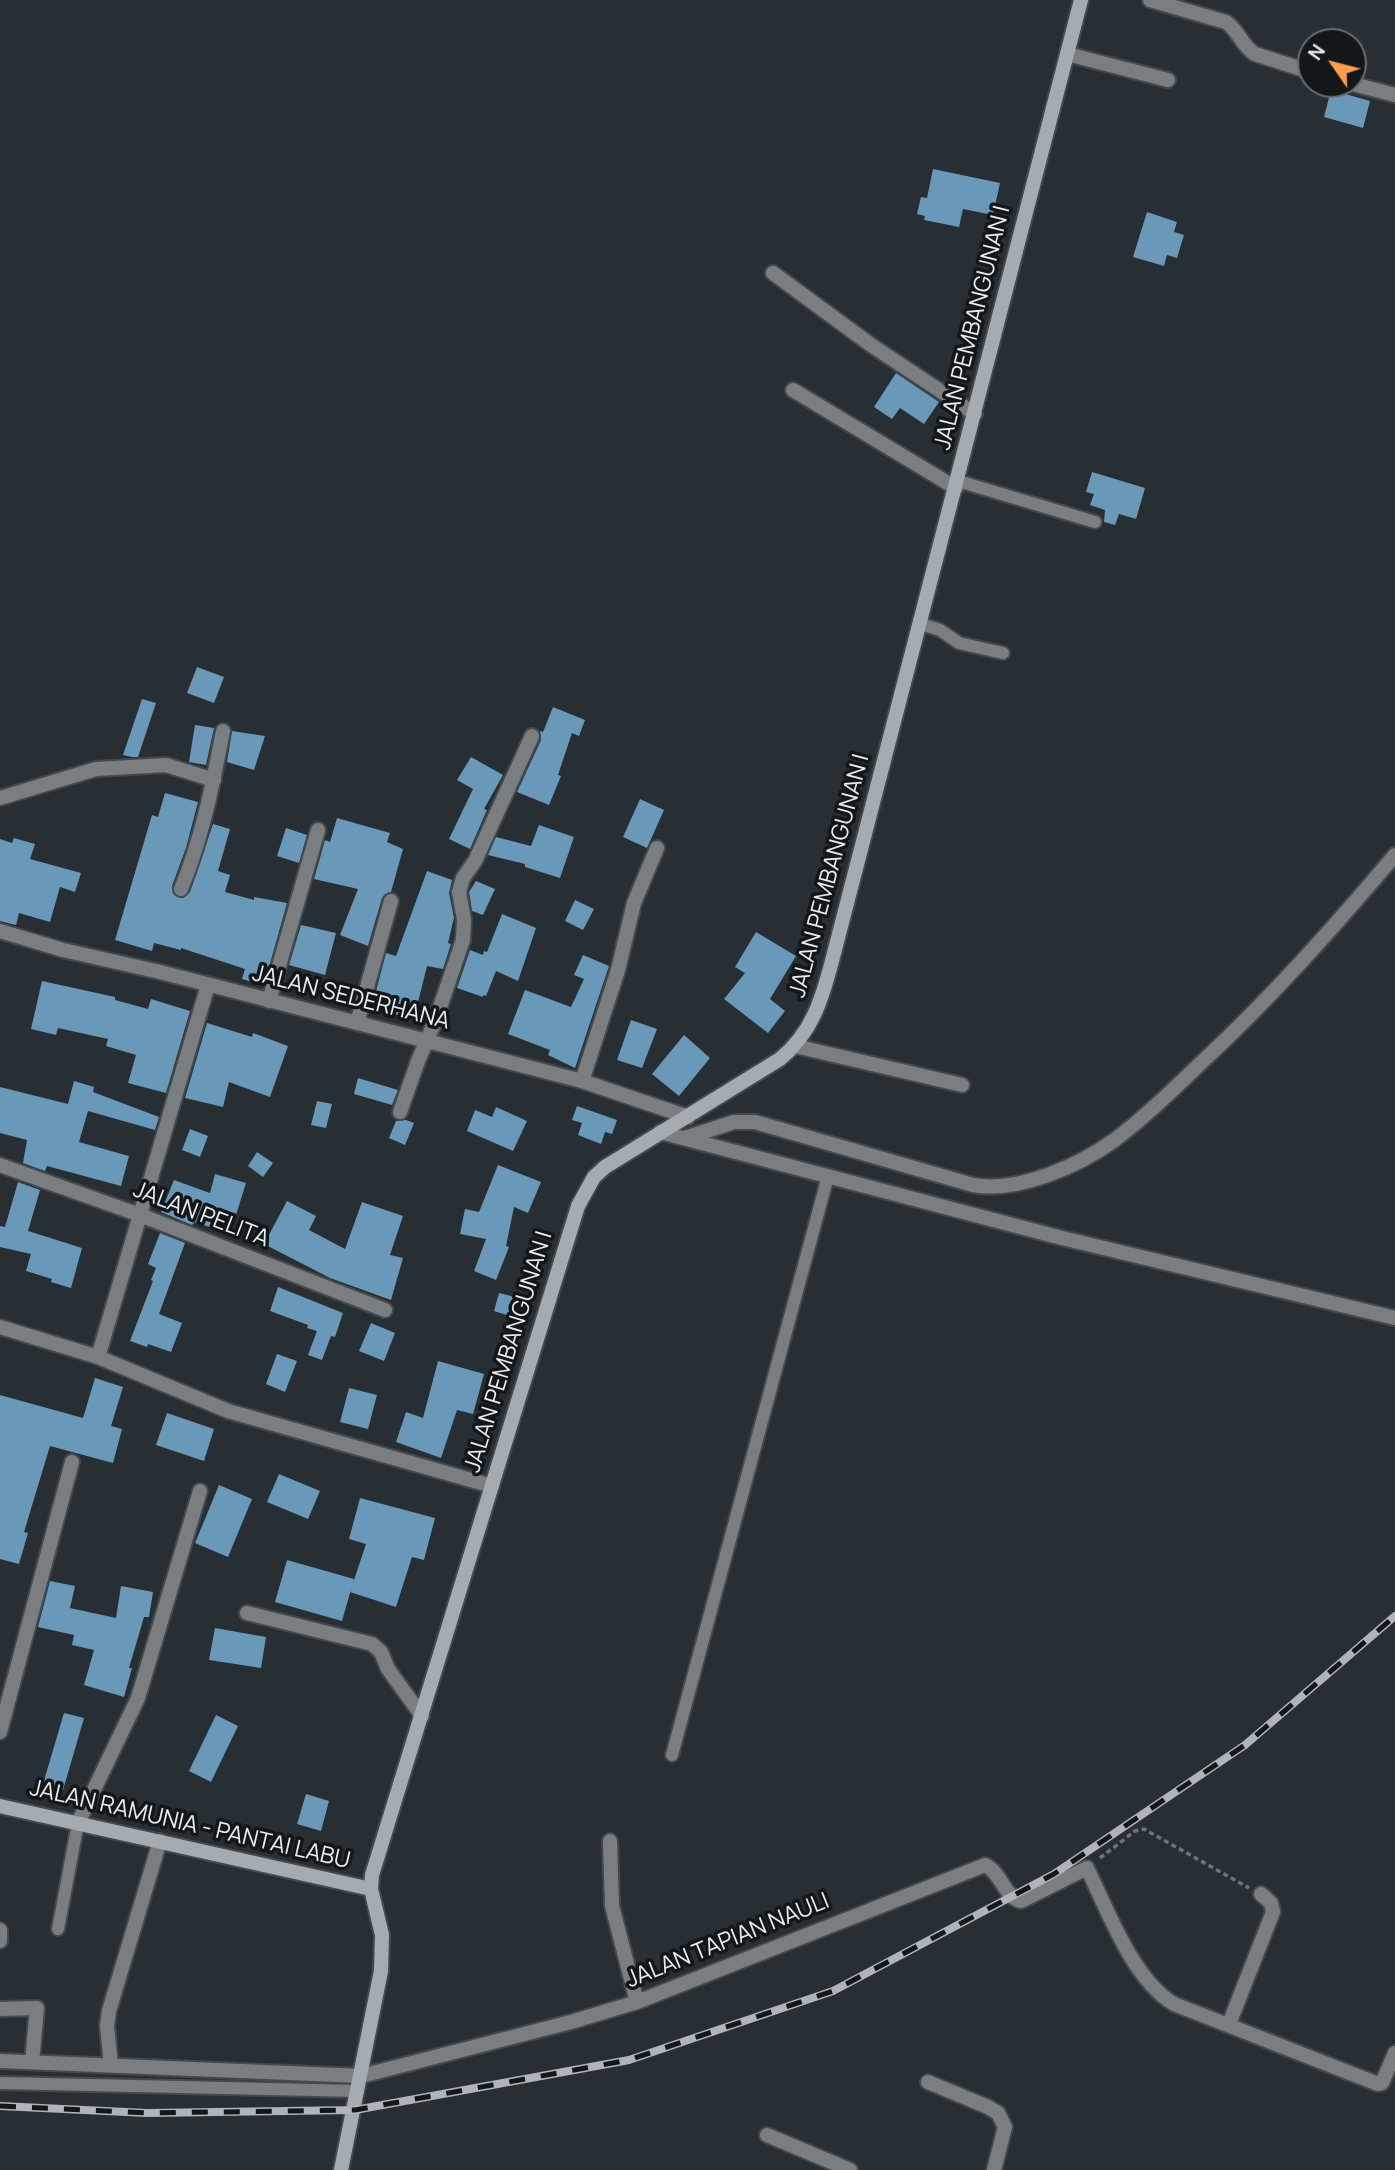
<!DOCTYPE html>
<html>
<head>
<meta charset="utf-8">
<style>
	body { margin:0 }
	#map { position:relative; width:1395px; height:2170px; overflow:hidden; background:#272f35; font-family:Manrope,sans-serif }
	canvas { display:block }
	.north { position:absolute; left:1297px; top:28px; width:70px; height:70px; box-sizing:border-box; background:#131719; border:2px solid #686d6f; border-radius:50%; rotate:305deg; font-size:19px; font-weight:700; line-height:28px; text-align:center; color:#e7edf1 }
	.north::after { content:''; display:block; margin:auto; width:24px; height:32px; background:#fb9e50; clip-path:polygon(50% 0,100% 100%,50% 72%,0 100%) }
</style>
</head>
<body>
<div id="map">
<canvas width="1395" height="2170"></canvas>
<div class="north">N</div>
</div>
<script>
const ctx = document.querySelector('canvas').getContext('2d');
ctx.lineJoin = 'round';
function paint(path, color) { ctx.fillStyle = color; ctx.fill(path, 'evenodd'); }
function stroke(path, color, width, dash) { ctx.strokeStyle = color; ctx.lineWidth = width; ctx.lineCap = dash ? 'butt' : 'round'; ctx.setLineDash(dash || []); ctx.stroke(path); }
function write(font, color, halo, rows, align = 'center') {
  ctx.font = font + ' Manrope,sans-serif'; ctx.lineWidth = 7; ctx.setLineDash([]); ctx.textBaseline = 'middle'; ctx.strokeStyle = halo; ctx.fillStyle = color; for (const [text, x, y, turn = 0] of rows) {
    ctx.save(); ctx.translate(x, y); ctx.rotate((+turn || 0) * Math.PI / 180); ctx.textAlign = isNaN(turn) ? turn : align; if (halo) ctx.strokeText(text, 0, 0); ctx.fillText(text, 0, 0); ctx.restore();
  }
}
const building = new Path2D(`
	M1331,90L1370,101L1363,128L1324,117Z
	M933,169L1000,183L993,215L963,209L959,227L924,220L925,216L917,214L921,197L927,198Z
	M1147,212L1177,222L1174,232L1184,235L1177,258L1167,255L1164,266L1133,257Z
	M896,373L939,402L924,424L900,408L892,419L874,407Z
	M1092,472L1145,488L1136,519L1119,514L1115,525L1104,522L1105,510L1090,505L1094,494L1086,492Z
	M197,667L224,677L214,703L187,693Z
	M142,699L156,703L138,757H132L123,755Z
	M553,707L585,720L579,736L572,733L558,775L561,776L549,805L517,792L541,740L540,731L543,732Z
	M195,725L214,728L206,765L189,762Z
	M232,731L265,736L254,770L227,762Z
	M471,757L503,775L484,809L487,810L470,849L449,839L473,789L457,780Z
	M165,793L198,802L186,848L172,886L174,895L183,898L190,892L213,824L230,829L218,871L230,875L225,892L254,900V897L287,903L264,985L242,979L245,969L181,948V950L154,943L152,951L115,940L152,815L158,817Z
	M640,799L664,810L647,848L623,837Z
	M337,818L390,833L387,842L403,849L391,892L385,894L382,898L368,946L340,935L358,889L314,879L325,840L330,842Z
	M539,825L574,837L560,878L525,867V864L488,855L496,837L531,846Z
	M286,828L307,835L299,863L277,856Z
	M14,838L35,844L30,859L81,873L75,892L60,887L50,922L19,913L16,925L0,921V839L12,843Z
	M427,871L452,880L449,893L454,918L448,943L451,944L443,969L427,966L414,1018L394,1014L398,998L376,991L386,953L396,956Z
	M476,881L495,889L483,915L472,911L469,892Z
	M575,900L594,909L583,930L565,921Z
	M502,914L536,928L518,981L496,971L486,996L483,995V997L457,988L470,950L483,955L484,951L487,952Z
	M301,925L336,933L325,975L289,965Z
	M756,932L796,956L770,999L785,1011L768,1033L724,999L745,973L735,967Z
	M583,955L609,966L575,1068L548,1055L550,1050L508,1034L525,990L571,1007L584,979L574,975Z
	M42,981L115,997V1000L148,1009L151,999L190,1011L166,1093L128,1083L136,1055L106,1046L108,1039L58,1028L56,1035L31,1029Z
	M631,1020L657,1029L642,1068L617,1060Z
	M207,1023L252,1037L253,1033L288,1046L270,1097L229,1082L223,1107L185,1098Z
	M684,1035L710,1058L679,1096L652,1074Z
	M358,1078L398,1090L392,1105L354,1094Z
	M74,1081L94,1087L93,1092L159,1117L155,1130L88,1111L79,1142L129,1156L121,1186L47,1166L45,1171L23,1163L27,1140L0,1133V1087L68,1104Z
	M317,1101L332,1104L326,1128L311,1125Z
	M577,1106L617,1120L612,1134L605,1132L601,1144L578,1135L582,1123L572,1120Z
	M496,1107L527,1121L513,1151L467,1131L475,1110L492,1117Z
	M406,1120L414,1123L405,1145L389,1138L396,1121Z
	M190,1129L208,1136L200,1157L182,1150Z
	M257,1152L273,1163L263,1177L248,1166Z
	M498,1165L541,1182L528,1213L514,1207L506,1246L509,1247L496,1280L474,1271L486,1239L460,1234L465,1209L479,1212Z
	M215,1174L246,1183L230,1234L195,1222L192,1225L161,1212L174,1180L210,1193Z
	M18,1182L40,1190L28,1231L82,1248L71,1288L51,1282L52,1279L26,1271L31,1254L0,1247V1226L5,1227Z
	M287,1201L316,1216L309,1230L345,1249L362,1202L403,1216L390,1255L403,1258L391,1300L330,1278L264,1244Z
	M160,1233L185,1243L159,1314L182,1323L171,1352L148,1344L147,1347L130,1341L153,1281L151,1280L156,1268L148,1264Z
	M278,1287L343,1313L335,1337L331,1336L322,1360L308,1355L317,1331L307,1328L308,1325L270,1311Z
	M499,1293L515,1297L510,1316L494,1311Z
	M371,1323L395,1333L384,1361L359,1351Z
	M277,1354L297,1361L285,1392L266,1384Z
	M438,1361L484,1374L473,1414L457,1410L441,1458L396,1442L406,1412L423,1418Z
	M95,1378L123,1387L111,1426L122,1429L113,1463L50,1446L24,1532L28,1533L19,1564L0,1559V1395L83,1418Z
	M349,1388L377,1395L368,1429L340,1422Z
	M167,1413L214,1429L204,1461L156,1445Z
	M279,1474L320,1491L308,1519L267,1502Z
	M219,1485L252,1499L228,1557L195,1543Z
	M360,1498L435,1518L424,1560L412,1557L396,1607L350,1592L366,1544L349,1539Z
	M287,1560L354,1579L342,1621L275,1602Z
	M50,1581L75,1586L70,1608L116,1618L121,1586L153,1592L149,1617H144L129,1668H132L124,1697L84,1685L94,1650L72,1645L74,1635L38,1627Z
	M215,1628L266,1637L261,1668L209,1660Z
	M64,1713L84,1718L63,1790L43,1784Z
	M216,1715L238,1726L211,1782L189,1771Z
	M306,1794L329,1801L321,1831L297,1824Z`);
const path = new Path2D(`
	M1100,1858L1135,1831L1144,1829L1249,1888`);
const lane = new Path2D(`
	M958,481L1095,522
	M921,624L940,630L959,643L1003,653
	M672,1755L828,1176
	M58,1929L78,1823
	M0,2083L358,2091`);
const street = new Path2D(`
	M1150,0L1226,22C1239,31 1242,46 1255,54L1311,72
	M1067,54L1168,80
	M1353,84L1395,95
	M773,273L871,345L975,414
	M793,390L956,488
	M0,798L96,769L166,765L214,780
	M181,889C202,839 213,783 223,731
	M0,931L63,950L160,972L582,1081L688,1117
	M269,1001L318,830
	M357,1023L391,901
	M795,1046L962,1085
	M582,1081L618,970L634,903L657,848
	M400,1112L418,1061L436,1019L463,940L464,919L459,892L463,878L475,861L532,736
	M660,1132L1062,1238L1395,1318
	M685,1138L734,1122H755L973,1185C1018,1193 1079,1166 1116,1139C1147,1115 1175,1088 1203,1061C1272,997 1334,927 1395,855
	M0,1165L140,1215L385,1310
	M0,1327L98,1357L228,1411L492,1486
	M98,1357L208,985
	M247,1613L372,1644L381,1652L388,1669L422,1716
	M0,1732L72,1462
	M78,1823L138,1698L200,1491
	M610,1841L612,1906L637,2002
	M0,1930V1941
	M0,2009L37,2008L32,2062
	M1229,2024L1273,1912L1271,1903L1261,1894
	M0,2061L361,2076L571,2022L637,2002L985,1865C1001,1872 1004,1897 1021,1901L1087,1868C1108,1911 1133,1980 1174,2004L1378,2084L1382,2083L1395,2053
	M111,2065L107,2026L109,2011L160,1841
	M928,2082L988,2107L998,2113L1005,2127L994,2170
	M767,2135L850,2170`);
const secondary = new Path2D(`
	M0,1806L371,1889
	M341,2170L381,1971L382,1935L371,1889L372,1875L578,1206L594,1177L605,1167L780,1059C812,1033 822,999 832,961L1081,0`);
const rail = new Path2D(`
	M0,2106L147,2113L355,2110L629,2060L833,1991L1054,1874L1245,1745L1395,1616`);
const streetNames = [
	["JALAN PEMBANGUNAN I",973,328,-76],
	["JALAN PEMBANGUNAN I",830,876,-75],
	["JALAN SEDERHANA",351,998,14],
	["JALAN PELITA",201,1215,21],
	["JALAN PEMBANGUNAN I",509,1352,-73],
	["JALAN RAMUNIA - PANTAI LABU",190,1825,13],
	["JALAN TAPIAN NAULI",728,1941,-22]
];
paint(building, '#6a98b8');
stroke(lane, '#424a4f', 16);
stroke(street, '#424a4f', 18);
stroke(secondary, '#424a4f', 18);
stroke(path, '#6c7479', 3.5, [5, 3.5]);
stroke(lane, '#7a7e81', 12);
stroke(street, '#7a7e81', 14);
stroke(secondary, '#a5acb1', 14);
stroke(rail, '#aeb4b9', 8);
stroke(rail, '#131719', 5, [16]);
write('23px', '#e7edf1', '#131719', streetNames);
</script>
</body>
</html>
